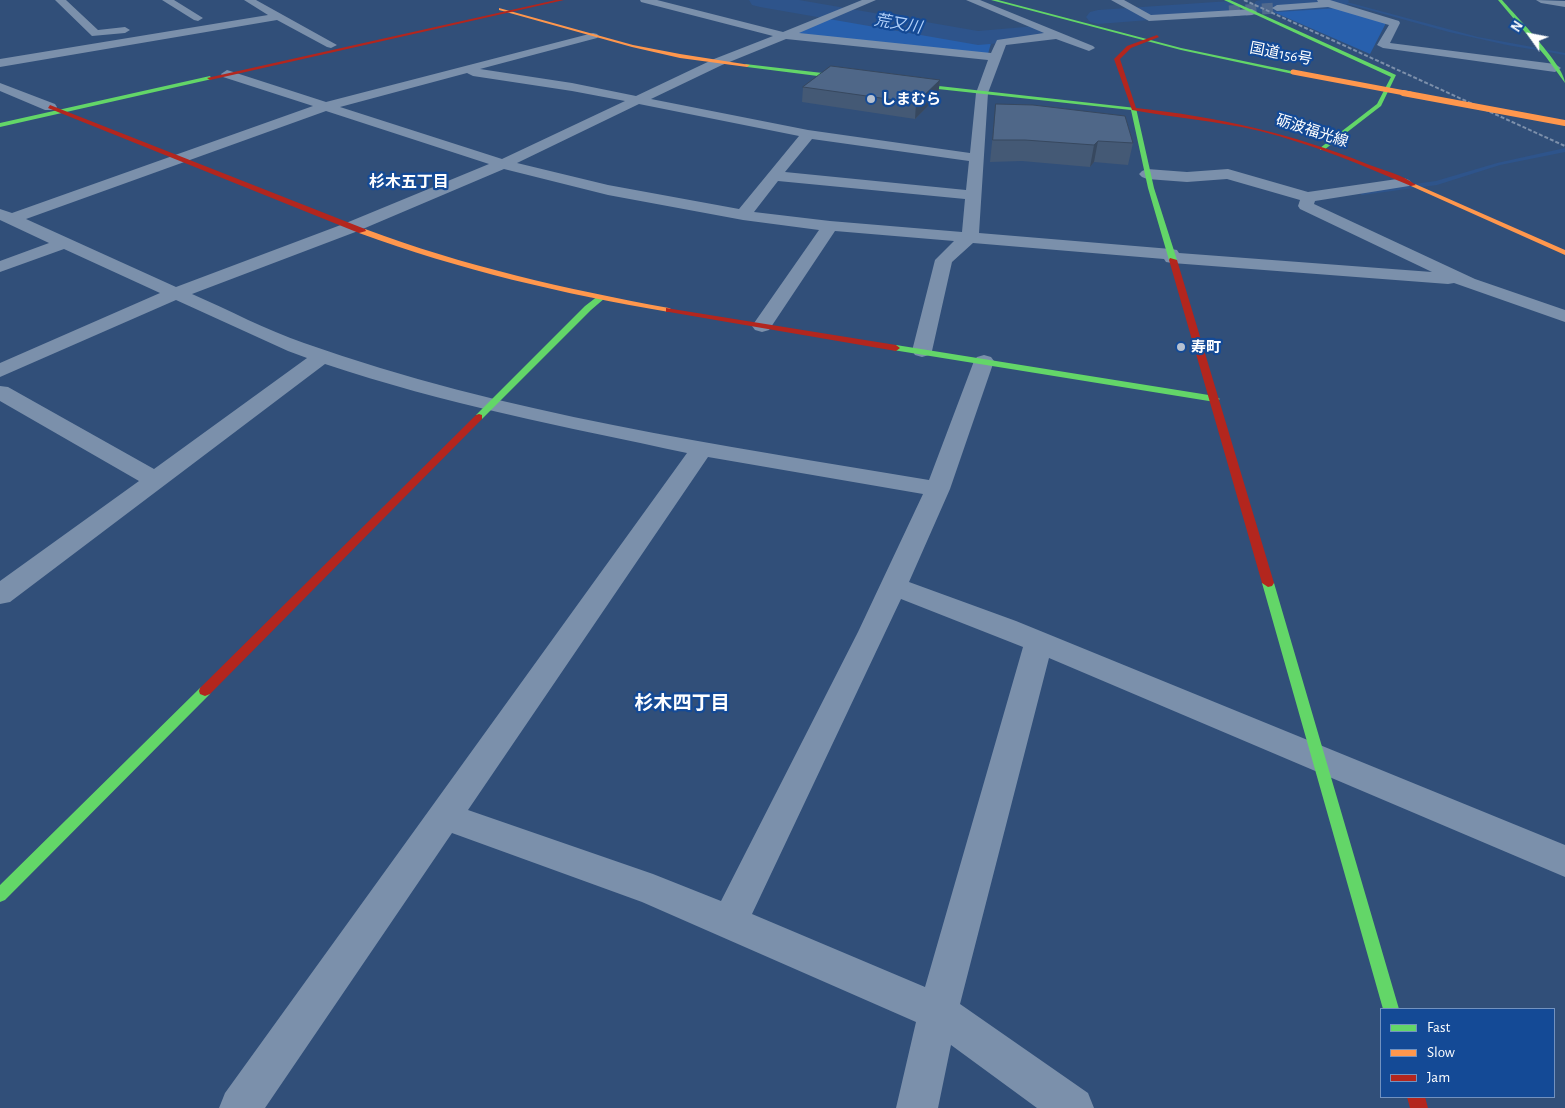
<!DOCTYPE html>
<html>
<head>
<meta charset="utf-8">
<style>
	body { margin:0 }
	#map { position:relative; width:1565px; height:1108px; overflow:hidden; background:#314f79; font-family:"Alegreya Sans",sans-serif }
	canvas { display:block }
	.legend { position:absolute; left:1380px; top:1008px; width:175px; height:90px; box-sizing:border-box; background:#144a96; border:1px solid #7292c0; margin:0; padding:6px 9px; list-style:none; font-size:15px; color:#fff }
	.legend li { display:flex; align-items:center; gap:10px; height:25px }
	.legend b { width:25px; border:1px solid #7292c0 }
	.north { position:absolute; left:1505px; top:10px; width:50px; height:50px; -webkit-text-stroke:4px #144a96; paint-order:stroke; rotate:303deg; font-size:14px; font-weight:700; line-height:20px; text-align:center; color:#fff }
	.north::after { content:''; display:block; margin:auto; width:18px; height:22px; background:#fff; clip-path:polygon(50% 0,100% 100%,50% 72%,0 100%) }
</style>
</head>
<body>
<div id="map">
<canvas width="1565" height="1108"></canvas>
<ul class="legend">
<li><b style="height:6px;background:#63d668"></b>Fast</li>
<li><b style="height:6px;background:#ff974d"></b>Slow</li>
<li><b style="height:6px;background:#b3261e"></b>Jam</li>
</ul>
<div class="north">N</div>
</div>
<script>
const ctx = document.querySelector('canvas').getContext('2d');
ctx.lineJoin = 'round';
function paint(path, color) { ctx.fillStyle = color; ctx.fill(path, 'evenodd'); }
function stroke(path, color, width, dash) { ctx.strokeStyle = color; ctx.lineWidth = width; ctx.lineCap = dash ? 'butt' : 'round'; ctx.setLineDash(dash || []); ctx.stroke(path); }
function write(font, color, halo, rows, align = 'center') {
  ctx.font = font + ' "Alegreya Sans","Noto Sans JP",sans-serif'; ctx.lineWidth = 4.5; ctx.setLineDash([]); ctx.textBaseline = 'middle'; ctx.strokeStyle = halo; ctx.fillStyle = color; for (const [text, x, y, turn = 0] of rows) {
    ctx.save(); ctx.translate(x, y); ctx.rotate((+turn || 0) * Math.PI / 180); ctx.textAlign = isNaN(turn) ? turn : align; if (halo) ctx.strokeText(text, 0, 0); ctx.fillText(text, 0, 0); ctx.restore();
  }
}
const green = new Path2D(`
	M1328,5L1386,23L1370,54L1269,10Z
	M845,12L973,35L993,36L988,54L788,35Z`);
const stream = new Path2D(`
	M1333,0H1339L1478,37L1565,53V55L1507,45L1449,32Z
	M1565,148V152L1500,165L1437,185L1362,195L1359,193L1362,191L1436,181L1497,163Z`);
const river = new Path2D(`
	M749,0H799L978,31L1037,26L1046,28L1049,33L1046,38L1037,40L978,45L760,7L752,5Z
	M1261,0H1348L1349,1L1346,6L1338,8L1264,13L1256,11L1253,6L1256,1Z
	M1230,1L1238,3L1241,8L1238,13L1098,24L1090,22L1086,17L1090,12L1098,10Z`);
const streetTunnel = new Path2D(`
	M1229,11L1277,8`);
const street = new Path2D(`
	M55,0H66L98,30L125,27L130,30L125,33L92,36Z
	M162,0H174L203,18L198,21L194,20Z
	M244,0H256L337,45L331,48L327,47L277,20L0,67V59L268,15Z
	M640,0H657L783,32L862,0H876L799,33L991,53L997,40L1044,33L966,0H980L1093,46L1095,48L1089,51L1056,39L1006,45L988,93L979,233L1171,249L1177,250L1179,253L1432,272L1300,209L1298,206L1300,200L1227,179L1187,182L1147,179L1142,177L1139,174L1142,171L1147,169L1187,172L1228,169L1308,192L1404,178L1409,180L1412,183L1409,186L1315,201L1314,204L1475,279L1565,310V322L1454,283L1448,284L1172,263L1166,262L1164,259L973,243L952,262L932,351L929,355L922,357L915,355L912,351L935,260L954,241L835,231L769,330L762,332L755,330L752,326L819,230L743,220L608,195L504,169L358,231L192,294C229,310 266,330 304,343C503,414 721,445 929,480L974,361L977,357L984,355L991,357L994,361L950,489L909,582L1016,621L1565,845V877L1049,658L960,1004L1088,1093L1094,1108H1037L951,1045L938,1108H896L916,1022L642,902L452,833L265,1108H219L225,1093L687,453C566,427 444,404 325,364L10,602L0,604V581L139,481L0,401V386L8,387L154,469L307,358L288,351L176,300L0,377V363L160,293L64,249L0,272V261L49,243L0,220V209L12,213L313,106L223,77L221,74L227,70L326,102L593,33L597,34L599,36L597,38L480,69L572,83L636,96L714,59L773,36L641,2ZM786,39L988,60L976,93L970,153L808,130L651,99L722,65ZM467,73L473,76L572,91L625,101L502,159L340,107ZM639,104L799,136L739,209L608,185L517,163ZM326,111L489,164L346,223L176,287L26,219ZM812,139L969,161L966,190L785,172ZM778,181L965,199L962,232L830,221L754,212ZM708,457L923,494L858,632L721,901L653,874L468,810ZM901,599L1023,647L925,987L752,914Z
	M1111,0H1124L1151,15L1252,9L1257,12L1252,15L1149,21Z
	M1317,0H1330L1399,21L1400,23L1390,43L1555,64L1561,68L1555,72L1383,48L1377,45L1389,25L1328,7L1277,11L1272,8L1277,5L1318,2Z
	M1536,0L1565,1V7L1541,3Z
	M0,83L55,104L57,107L55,110H45L0,91Z`);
const fast = new Path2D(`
	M991,0H998L1181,48L1296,72L1293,74L1181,50Z
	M1224,0H1230L1396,75L1381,106L1324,150H1320V148L1377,104L1391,77Z
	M1498,0H1502C1515,15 1565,66 1565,83L1546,57Z
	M745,64L857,77L860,79L857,81L747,67Z
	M210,76L212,79L0,127V123Z
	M903,82L1136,108L1154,188L1177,260L1173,262L1169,260L1148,188L1131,110L901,85Z
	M598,296L605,298L591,310L482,419H476V415L585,306Z
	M896,345L1215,396L1220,399L1215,402L893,350V346Z
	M1268,579L1274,583L1399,1009H1383L1262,583Z
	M205,686L210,688L211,691L210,694L5,900L0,902V885L200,688Z`);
const slow = new Path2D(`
	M499,8L633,45L680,54L750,65L747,67L680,58L632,47L499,10Z
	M1411,184H1415L1565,250V255L1411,186Z
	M359,229H365C464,266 565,289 669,308L673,310L669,312C563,294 460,270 359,233Z`);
const jam = new Path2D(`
	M556,0H564L210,80L207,78Z
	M1157,35L1159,37L1131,48L1120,59L1136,108C1218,117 1291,133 1367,164C1383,170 1403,175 1416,185L1411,186C1362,165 1312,144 1260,131C1218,121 1175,118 1132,110L1114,59L1127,46Z
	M50,105L365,229L366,231L359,233L48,108Z
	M1170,258L1177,260L1274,583L1272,586L1268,587L1262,583L1169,260Z
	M666,308L896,345L900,348L896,351L669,312H666Z
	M479,414L482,415V419L210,694L205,696L200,694L199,691L200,688L476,415Z
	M1407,1097H1425L1428,1108H1410Z`);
const rail = new Path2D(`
	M1244,0L1565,146`);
const slowBridgeFar1 = new Path2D(`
	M1293,72L1410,94`);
const slowBridge = new Path2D(`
	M1403,93L1565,123`);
const wall = new Path2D(`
	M940,80L938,96L915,119L802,102L803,87Z
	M996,104L1133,143L1128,165L1094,162L1090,167L1022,161L990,162Z`);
const shadedWall = new Path2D(`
	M940,80L938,96L915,119L916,103Z
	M1098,141L1094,162L1090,167L1094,145Z`);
const building = new Path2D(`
	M831,66L940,80L916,103L803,87Z
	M996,104L1033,105L1125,116L1133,143L1098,141L1094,145L1025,140H993Z`);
const markers = [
	[871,99,5,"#b7c1d0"],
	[1181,347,5,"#b7c1d0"]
];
const farStreetnames = [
	["国道156号",1281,54,11],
	["砺波福光線",1312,131,18]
];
const farPoinames = [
	["しまむら",881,99],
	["寿町",1191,347]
];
const farWaternames = [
	["荒又川",898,24,10]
];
const farNeighbourhoodnames = [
	["杉木五丁目",409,182]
];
const neighbourhoodNames = [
	["杉木四丁目",682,703]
];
paint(green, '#2860ad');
paint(stream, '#2e548b');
paint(river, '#2e548b');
stroke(streetTunnel, '#50698d', 11, [11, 5.5]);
paint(street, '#7b90ab');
paint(fast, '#63d668');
paint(slow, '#ff974d');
paint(jam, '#b3261e');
stroke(rail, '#7c8faa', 2, [4, 2]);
stroke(slowBridgeFar1, '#ff974d', 5);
stroke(slowBridge, '#ff974d', 6);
paint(wall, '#445975');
paint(shadedWall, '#37485f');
paint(building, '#4f6788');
stroke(building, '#37485f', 1);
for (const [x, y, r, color] of markers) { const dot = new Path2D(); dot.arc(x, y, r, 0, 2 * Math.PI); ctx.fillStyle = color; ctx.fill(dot); stroke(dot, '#144a96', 2); }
write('15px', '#fff', '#144a96', farStreetnames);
write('bold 15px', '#fff', '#144a96', farPoinames, 'left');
write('italic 16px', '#b1d0f9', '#144a96', farWaternames);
write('bold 16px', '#fff', '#144a96', farNeighbourhoodnames);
write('bold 19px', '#fff', '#144a96', neighbourhoodNames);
</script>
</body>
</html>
